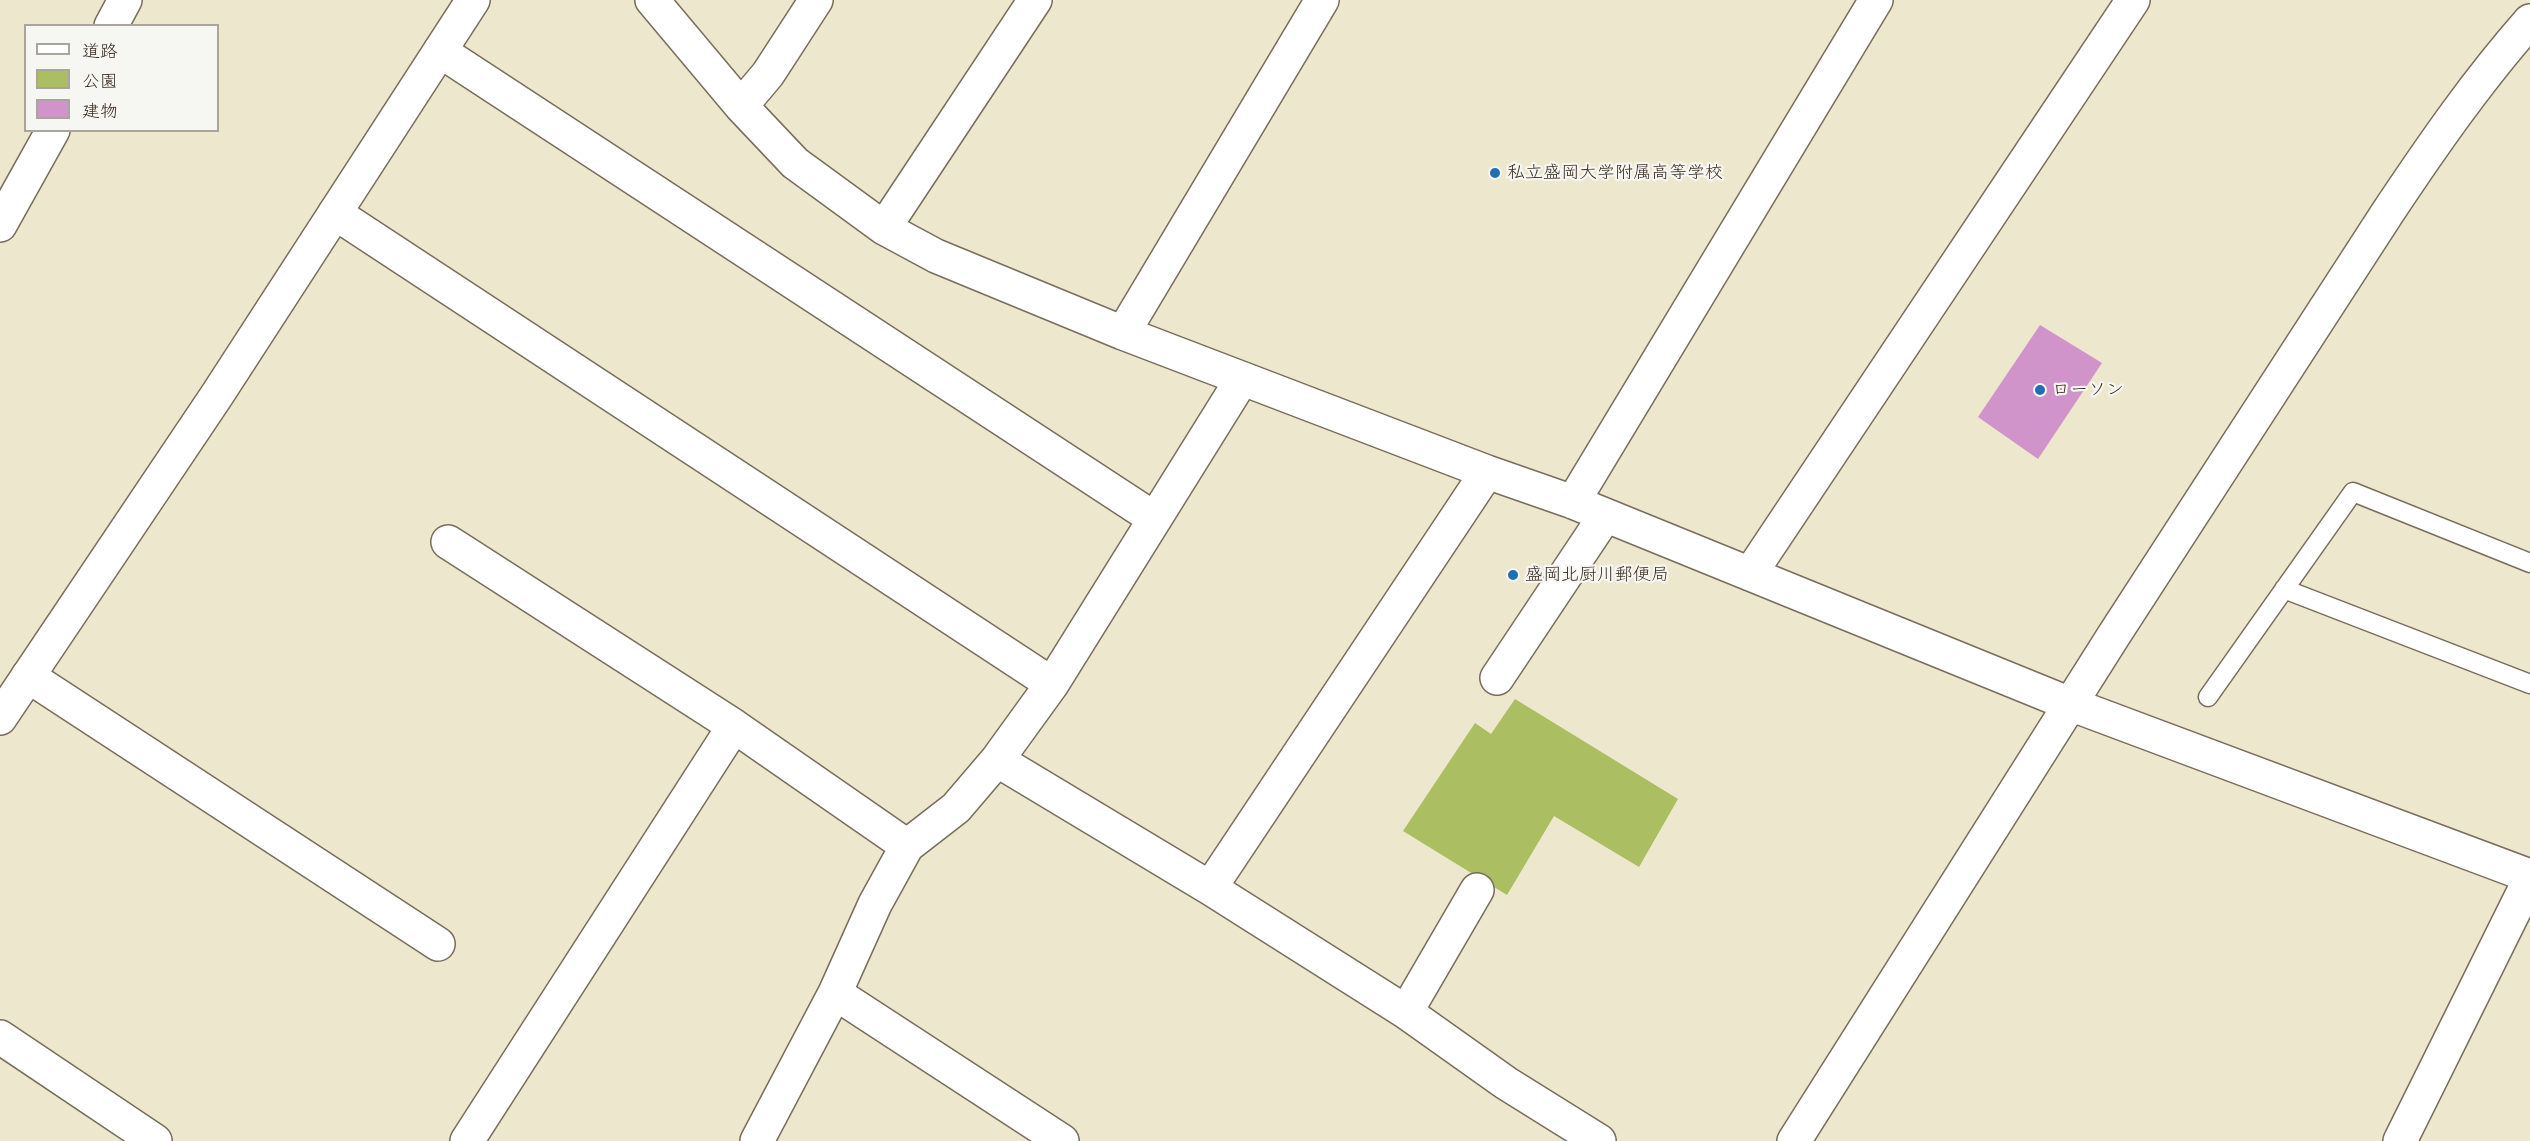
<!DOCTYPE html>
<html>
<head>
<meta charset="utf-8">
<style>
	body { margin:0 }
	#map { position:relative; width:2530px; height:1141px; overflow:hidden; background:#ede7ce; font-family:"Playpen Sans","Klee One",sans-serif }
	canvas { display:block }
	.legend { position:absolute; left:24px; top:24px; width:195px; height:108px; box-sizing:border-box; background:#f6f6f2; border:2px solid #aba49d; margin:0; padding:8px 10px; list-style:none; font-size:18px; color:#3b2a1e }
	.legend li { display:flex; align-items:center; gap:12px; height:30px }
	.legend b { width:30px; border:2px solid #aba49d }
</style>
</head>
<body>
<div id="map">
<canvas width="2530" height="1141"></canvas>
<ul class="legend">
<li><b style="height:8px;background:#fff"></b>道路</li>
<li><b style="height:16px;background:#abbe62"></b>公園</li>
<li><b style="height:16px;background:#d094cb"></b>建物</li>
</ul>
</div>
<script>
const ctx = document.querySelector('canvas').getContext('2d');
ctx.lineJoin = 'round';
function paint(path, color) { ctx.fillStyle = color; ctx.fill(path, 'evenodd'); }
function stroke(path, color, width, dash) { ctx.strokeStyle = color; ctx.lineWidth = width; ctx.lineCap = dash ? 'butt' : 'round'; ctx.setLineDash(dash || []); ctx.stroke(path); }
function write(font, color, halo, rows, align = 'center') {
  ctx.font = font + ' "Playpen Sans","Klee One",sans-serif'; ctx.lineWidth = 4.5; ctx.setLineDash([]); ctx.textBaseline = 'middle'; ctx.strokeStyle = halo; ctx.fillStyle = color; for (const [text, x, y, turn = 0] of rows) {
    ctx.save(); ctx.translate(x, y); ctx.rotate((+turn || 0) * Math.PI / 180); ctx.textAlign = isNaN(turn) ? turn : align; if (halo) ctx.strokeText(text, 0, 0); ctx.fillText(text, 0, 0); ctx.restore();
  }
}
const green = new Path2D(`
	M1515,699L1678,799L1639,867L1554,816L1507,895L1403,831L1475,723L1491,734Z`);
const building = new Path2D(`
	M2040,325L2102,363L2038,459L1978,417Z`);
const lane = new Path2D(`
	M2284,589L2530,684
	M2208,697L2353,492L2530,563`);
const street = new Path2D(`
	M652,0L741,106L795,163L884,228L936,256L1123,333L1487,472L1573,502L2070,704
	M111,26L125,0
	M440,51L1155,519
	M741,106L768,74L816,0
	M335,213L1052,684
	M0,225L53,130
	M884,228L1035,0
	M1123,333L1322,0
	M1573,502L1876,0
	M448,542L734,726L907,846
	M1750,574L2133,0
	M28,676L438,944
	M1497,678L1605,516
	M997,760L1210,888L1406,1012L1506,1083L1599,1141
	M1210,888L1487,472
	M835,993L1062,1141
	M1406,1012L1477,890
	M0,1037L155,1141
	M467,1141L734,726
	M757,1141L835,993L875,904L907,846L956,808L997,760L1052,684L1242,379
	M2400,1141L2530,879`);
const secondary = new Path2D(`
	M2070,704L2530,876
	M0,718L217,395L473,0
	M1794,1141L2114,635L2388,212C2432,146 2477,81 2530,21`);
const markers = [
	[1495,173,6,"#1f6fb2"],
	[2040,390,6,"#1f6fb2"],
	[1513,575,6,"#1f6fb2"]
];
const poiNames = [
	["私立盛岡大学附属高等学校",1507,173],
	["ローソン",2052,390],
	["盛岡北厨川郵便局",1525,575]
];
paint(green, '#abbe62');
paint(building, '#d094cb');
stroke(lane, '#796c5c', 21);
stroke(street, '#796c5c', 36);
stroke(secondary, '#796c5c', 36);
stroke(lane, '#fff', 18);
stroke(street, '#fff', 33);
stroke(secondary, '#fff', 33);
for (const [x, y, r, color] of markers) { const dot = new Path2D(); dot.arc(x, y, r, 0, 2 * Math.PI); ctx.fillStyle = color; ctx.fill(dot); stroke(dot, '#f6f6f2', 2); }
write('18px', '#3b2a1e', '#f6f6f2', poiNames, 'left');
</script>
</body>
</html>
